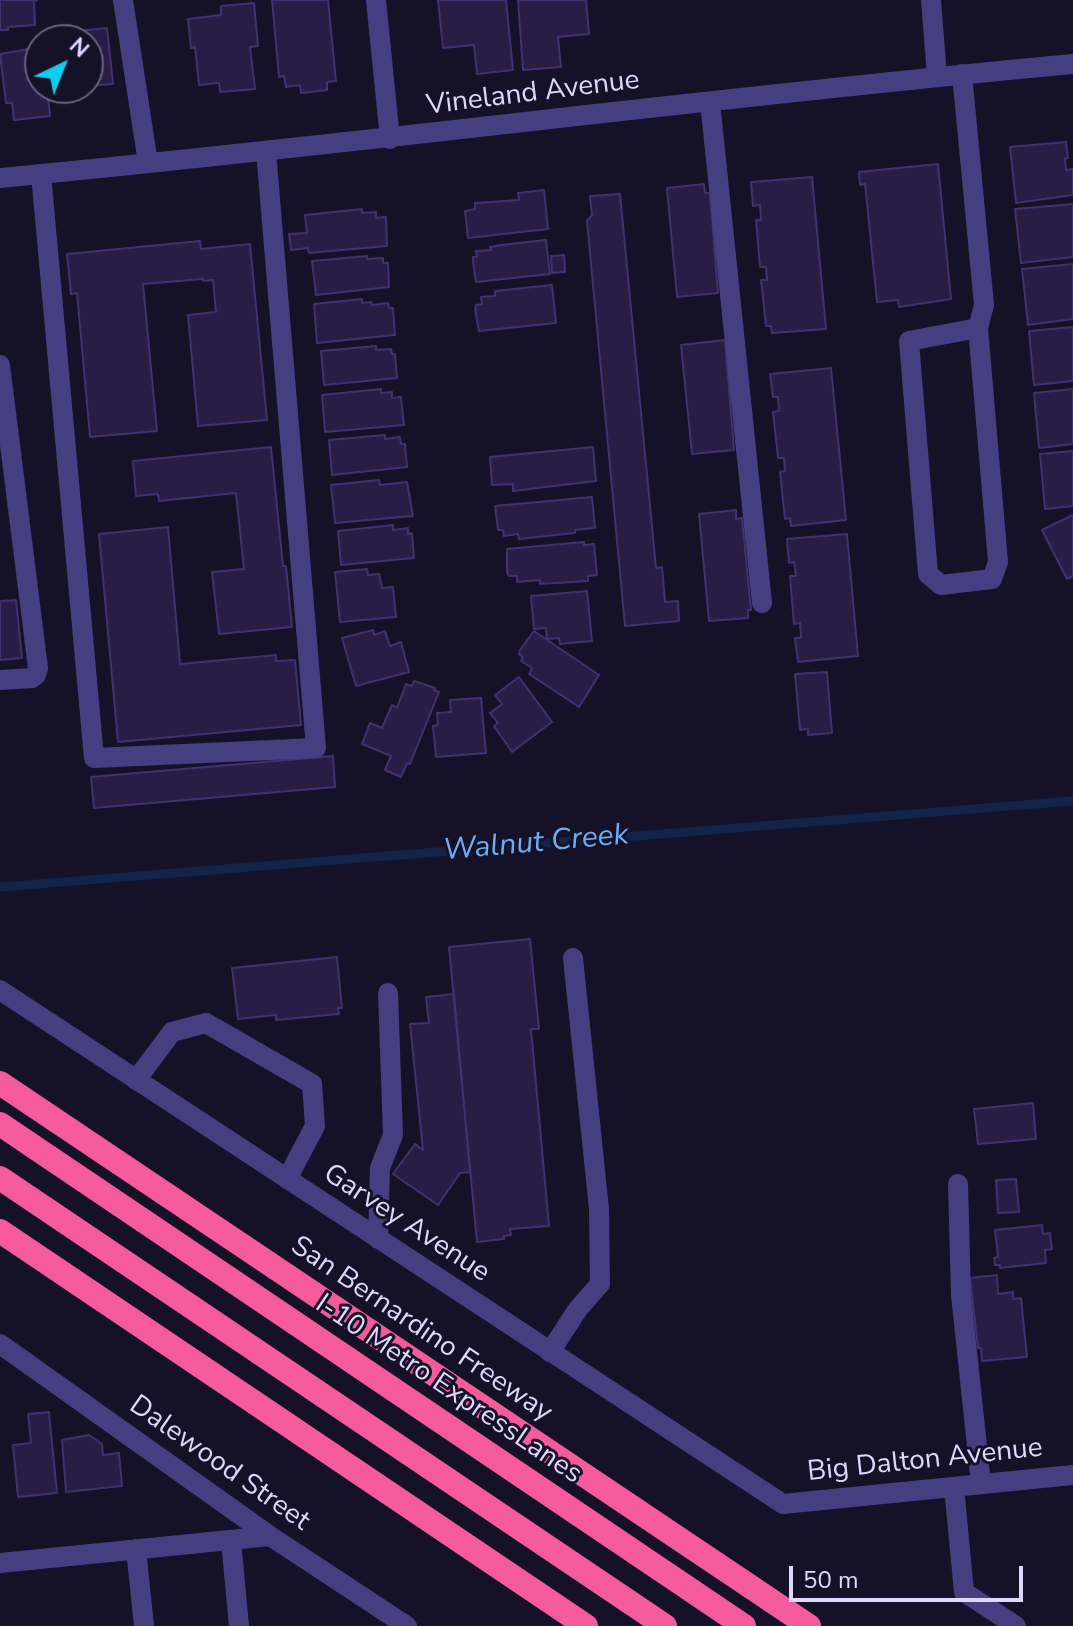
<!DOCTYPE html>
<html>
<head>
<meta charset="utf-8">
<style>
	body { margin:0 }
	#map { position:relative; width:1073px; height:1626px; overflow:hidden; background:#151126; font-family:"Nunito Sans",sans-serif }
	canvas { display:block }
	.north { position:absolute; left:24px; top:24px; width:80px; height:80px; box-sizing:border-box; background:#151126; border:2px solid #65617c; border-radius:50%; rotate:43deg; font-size:22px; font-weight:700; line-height:32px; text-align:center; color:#ded8fd }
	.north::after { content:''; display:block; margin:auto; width:28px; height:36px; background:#10cdf0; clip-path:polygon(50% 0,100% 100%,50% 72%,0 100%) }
	.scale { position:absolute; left:789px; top:1566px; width:234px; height:36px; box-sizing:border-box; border:4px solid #ded8fd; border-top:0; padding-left:10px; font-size:24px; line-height:28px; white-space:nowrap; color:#ded8fd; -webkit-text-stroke:6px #151126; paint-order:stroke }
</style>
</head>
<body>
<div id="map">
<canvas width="1073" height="1626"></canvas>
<div class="north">N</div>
<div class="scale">50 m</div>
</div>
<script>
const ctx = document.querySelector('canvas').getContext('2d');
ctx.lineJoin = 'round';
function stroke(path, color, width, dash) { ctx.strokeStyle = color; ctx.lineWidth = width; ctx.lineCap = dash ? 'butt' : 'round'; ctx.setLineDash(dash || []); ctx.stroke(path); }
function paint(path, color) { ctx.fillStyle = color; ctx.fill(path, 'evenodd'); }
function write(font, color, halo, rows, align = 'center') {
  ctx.font = font + ' "Nunito Sans",sans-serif'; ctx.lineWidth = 6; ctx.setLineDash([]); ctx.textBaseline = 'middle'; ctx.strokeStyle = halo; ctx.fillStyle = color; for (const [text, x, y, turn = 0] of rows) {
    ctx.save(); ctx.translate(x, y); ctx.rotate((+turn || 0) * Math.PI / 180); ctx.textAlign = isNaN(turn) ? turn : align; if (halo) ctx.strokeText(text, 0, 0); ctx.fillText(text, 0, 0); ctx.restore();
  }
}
const stream = new Path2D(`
	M0,887L1073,801`);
const building = new Path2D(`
	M0,0H37L34,1L35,25L8,27V30H0Z
	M272,0H328L336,81L327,82V90L301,93L300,85L286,87L284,76L279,77Z
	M438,0H506L513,70L477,74L474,45L443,48Z
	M518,0H586L589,34L558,37L561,67L523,70Z
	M254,3L258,46L250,47L255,89L220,92L219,83L199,85L195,47L191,48L188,19L221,15V6Z
	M107,28L113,84L88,86V40H49V34Z
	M40,47V88H47L50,116L14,120L12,103H6L0,54Z
	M1066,142L1068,158L1065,159L1066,170L1073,169V195L1016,203L1010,147Z
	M938,164L951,299L899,307L898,300L877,302L865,184L860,185L859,172Z
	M812,177L826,329L772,333L771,326H766L761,280H767L766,267H760L756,220H761L760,205L753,206L751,182Z
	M704,184L705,193H710L718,293L677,297L667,188Z
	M544,190L548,229L468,238L465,211L475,209V203L519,200L518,193Z
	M620,194L656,568L662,567L665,602L678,601L679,621L625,626L587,221L592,215L590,196Z
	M1073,204V257L1021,263L1015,209Z
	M362,209V213L376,212V218L386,217L387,246L309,253L308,248L291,250L289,234L307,233L305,215Z
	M546,240L550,274L476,282L473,262V257H477L476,251L491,250L490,247L501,245Z
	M200,241L201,249L250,244L267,420L198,426L188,315L216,312L213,280L203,281V279L143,284L157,431L90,437L77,293L71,294L67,254Z
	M564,255L565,272L552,273L551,256Z
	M367,256V259L383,258V263H388L389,287L316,295L312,261Z
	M1073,264V319L1028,325L1022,269Z
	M552,285L556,323L479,331L475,309L476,305L482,304L481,297L495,296V291Z
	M362,299V303L371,302L372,305L388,303L389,308H393L395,335L317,343L314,304Z
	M1073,327V381L1034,385L1029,331Z
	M725,340L734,450L692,454L681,345Z
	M376,346V350L391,349L392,354H395L397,378L324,385L321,351Z
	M831,368L846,520L791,526L790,518L785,519L780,472L785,471L784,458H778L773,412L779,411L778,397H773L770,374Z
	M381,389V393L392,392V398L401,397L404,425L325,432L322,395Z
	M1073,389V444L1039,448L1034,393Z
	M385,435V439L400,437L401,444H405L407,467L332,475L329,440Z
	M271,447L283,566H286L292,627L219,634L212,572L244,569L236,493L159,501L158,494L136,496L133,461Z
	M593,447L596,481L513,491V484L492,485L490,457Z
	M1073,451V506L1045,509L1040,454Z
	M379,480L380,485L407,482L413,516L335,523L331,485Z
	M592,497L595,528L575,530V533L519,539L518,534L504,536L503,530H498L495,506Z
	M736,510V519L742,518L751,610H748V618L709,621L699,514Z
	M1073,515V576L1067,579L1042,530Z
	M393,525V530L408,528V534L412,533L414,558L341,565L338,531Z
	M168,527L180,664L276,655V661L295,660L301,725L118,742L99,534Z
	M847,534L858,656L798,662L795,638H801L800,623L794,624L790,576H796L794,562L789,563L787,539Z
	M584,542V545L594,544L597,575L588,576V581L540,584V580L517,582V576H509L507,572V549Z
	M367,569L368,575L379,574L382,588L393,587L396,617L340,622L335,572Z
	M587,591L592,641L560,644L559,638L547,639L546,628L534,629L531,596Z
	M16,600L22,658L0,660V601Z
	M373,630L374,635L385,631L390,646L401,642L409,672L356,686L342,638Z
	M534,631L599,675L579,707L529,674L532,668L521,661L523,657L519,654L520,650Z
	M827,672L832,733L808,735V729L800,730L795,674Z
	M519,677L552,722L512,752L494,726L498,723L490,713L502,704L495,695Z
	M414,681L435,688L434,690L439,692L410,764L407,763L401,777L385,770L391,756L362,744L370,723L382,728L392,705L397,708L406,684L412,686Z
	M481,698L486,753L436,757L433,726L438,725L437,713L451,712L450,700Z
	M333,756L335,787L94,808L91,777Z
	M530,939L539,1029H531L549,1226L510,1229L511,1235L504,1236V1239L477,1242L449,947Z
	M337,957L342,1008H338L339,1014L276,1020V1015L238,1019L232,968Z
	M454,994L470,1172L460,1173L438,1205L393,1174L415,1144L423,1150L410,1024L429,1023L426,997Z
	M1033,1103L1036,1139L978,1144L974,1109Z
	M1016,1179L1019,1212L998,1213L996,1180Z
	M1042,1225L1043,1234L1050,1233L1052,1249L1045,1250L1046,1263L1000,1268V1265H995L994,1258L998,1257L995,1230Z
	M997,1275L998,1294L1013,1292V1299L1021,1298L1027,1357L982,1361L981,1348H978L970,1278Z
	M49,1412L57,1493L18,1497L13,1445L31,1443L28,1414Z
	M89,1435L102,1444L103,1455L119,1453L122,1486L66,1492L62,1440Z`);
const minor = new Path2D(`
	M123,0L148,163
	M376,0L390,139
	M931,0L937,76
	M962,74L984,305L978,328L998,562L992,579L941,585L928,574L909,341L978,328
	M710,102L762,603
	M41,174L94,758L316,748L266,151
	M0,178C358,144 715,97 1073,64
	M0,365L38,668L36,675L32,678L0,680
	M0,990L783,1504L1073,1475
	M136,1080L172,1032L206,1023L312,1084L315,1126L287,1179
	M958,1184L961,1295L981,1484
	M378,1239L380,1168L393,1135L388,993
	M0,1344L270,1536L407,1626
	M550,1352L578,1309L600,1284L599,1209L573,958
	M954,1487L964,1592L1016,1626
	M231,1540L239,1626
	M136,1549L144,1626
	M0,1563L270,1536`);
const highway = new Path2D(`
	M0,1083L809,1626
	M0,1124L744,1626
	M0,1178L665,1626
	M0,1231L586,1626`);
const streetNames = [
	["Vineland Avenue",533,94,-7],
	["Garvey Avenue",406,1224,33],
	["San Bernardino Freeway",421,1330,34],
	["I-10 Metro ExpressLanes",448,1390,34],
	["Big Dalton Avenue",925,1461,-6],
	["Dalewood Street",219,1464,35]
];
const waterNames = [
	["Walnut Creek",536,844,-5]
];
stroke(stream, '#122449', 9);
paint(building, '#281e45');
stroke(building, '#413170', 2);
stroke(minor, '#453f81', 20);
stroke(highway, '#f55a9c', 24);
write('28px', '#ded8fd', '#151126', streetNames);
write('italic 30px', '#6caef6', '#151126', waterNames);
</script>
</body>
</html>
